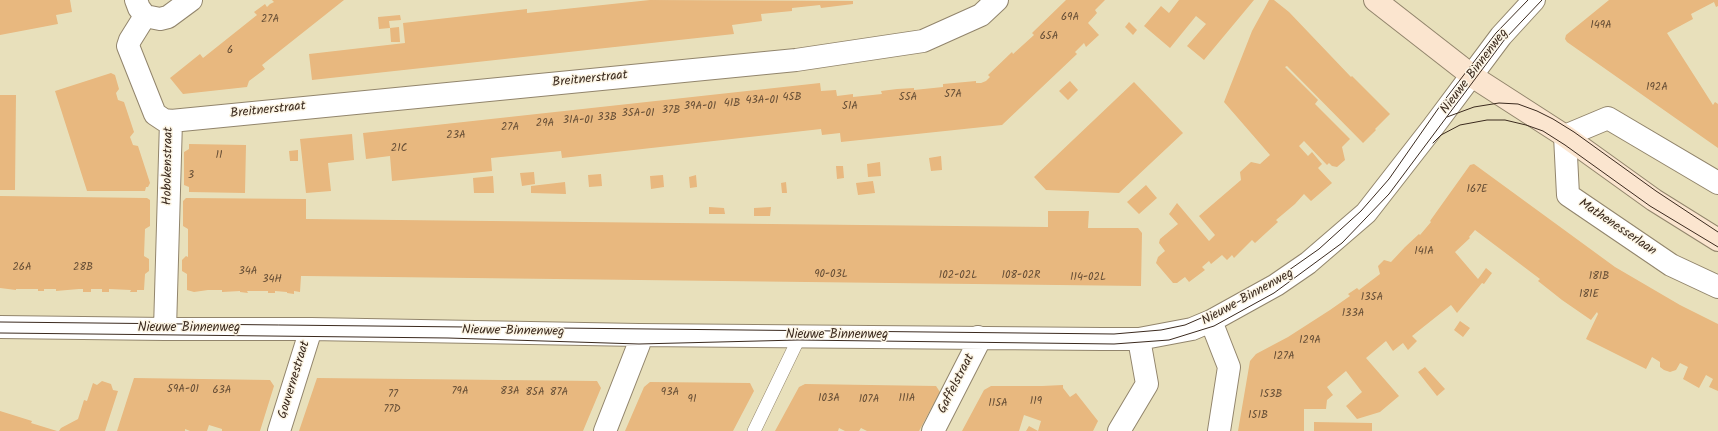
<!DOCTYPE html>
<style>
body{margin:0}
canvas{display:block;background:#e8e0bb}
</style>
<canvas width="1718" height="431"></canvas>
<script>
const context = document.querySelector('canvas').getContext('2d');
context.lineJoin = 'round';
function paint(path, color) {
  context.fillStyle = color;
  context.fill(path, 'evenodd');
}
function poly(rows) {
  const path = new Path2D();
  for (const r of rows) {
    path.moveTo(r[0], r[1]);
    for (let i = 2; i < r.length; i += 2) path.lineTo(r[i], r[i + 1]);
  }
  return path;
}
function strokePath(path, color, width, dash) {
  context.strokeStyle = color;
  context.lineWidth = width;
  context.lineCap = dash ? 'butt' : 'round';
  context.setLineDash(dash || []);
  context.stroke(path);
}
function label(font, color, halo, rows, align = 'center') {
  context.font = font + ' Kalam,sans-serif';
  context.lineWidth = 3;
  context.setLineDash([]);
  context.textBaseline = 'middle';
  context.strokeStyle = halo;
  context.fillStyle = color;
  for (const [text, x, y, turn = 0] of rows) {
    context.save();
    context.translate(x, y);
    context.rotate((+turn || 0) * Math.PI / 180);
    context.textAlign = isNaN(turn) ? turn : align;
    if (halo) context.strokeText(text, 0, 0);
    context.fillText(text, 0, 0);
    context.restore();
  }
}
paint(poly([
 [0,0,70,0,72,12,56,15,58,24,0,35],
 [272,0,344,0,262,65,265,69,249,81,247,87,183,94,170,78,200,54,203,58,257,15,254,12,265,4,267,7,270,4,274,2],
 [650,0,857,1,853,1,853,4,821,8,820,5,792,8,792,11,761,14,762,21,732,25,734,34,312,80,309,54,405,43,403,23,527,9,527,13],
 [1066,0,1105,0,1095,10,1097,13,1088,23,1099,35,1086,47,1084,43,1075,52,1077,54,1002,125,841,142,840,133,822,135,821,129,562,158,561,151,491,158,492,171,392,181,390,156,366,159,363,133,820,83,821,91,836,90,837,96,853,94,853,97,882,94,881,91,897,89,914,88,914,90,943,87,943,84,976,81,976,83,981,83,986,81,990,77,988,75,1012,52,1013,54,1034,35,1032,33],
 [1179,0,1254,0,1204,60,1187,46,1206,24,1196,16,1170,48,1144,26,1161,6,1169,13],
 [1269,0,1274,0,1289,12,1351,77,1352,76,1390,114,1375,129,1376,130,1363,143,1287,66,1285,67,1318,100,1315,104,1350,139,1342,147,1345,160,1337,167,1332,166,1329,163,1327,165,1304,141,1299,146,1308,156,1312,152,1322,164,1318,168,1332,183,1311,201,1304,194,1295,204,1276,220,1278,222,1255,243,1252,240,1234,258,1232,255,1227,260,1222,255,1211,264,1209,261,1202,267,1205,270,1189,282,1185,277,1177,283,1173,283,1156,263,1158,257,1165,251,1159,243,1160,239,1178,224,1169,214,1177,203,1209,241,1215,235,1199,216,1241,180,1240,172,1251,162,1260,164,1270,155,1224,102,1252,31],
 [1609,0,1718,0,1718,6,1716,7,1714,2,1691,14,1693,19,1667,33,1713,105,1715,102,1718,104,1718,148,1567,42,1565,39,1566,35],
 [400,15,401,20,389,21,390,28,379,29,378,17],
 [1129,22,1137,30,1133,35,1125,27],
 [399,27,400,42,391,42,390,28],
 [111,73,115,75,119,89,116,93,118,100,124,102,134,132,130,137,133,145,138,146,150,183,148,187,146,187,145,191,87,191,55,91],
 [1070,81,1078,90,1068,100,1059,91],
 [1134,82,1183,133,1119,193,1046,190,1034,177],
 [0,95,16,95,15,190,0,190],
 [352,134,354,160,328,163,331,191,306,193,300,139],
 [189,144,246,145,245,193,189,192,189,187,184,185,184,152,189,149],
 [298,150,298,161,290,161,289,151],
 [941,156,942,170,931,171,929,158],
 [880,162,881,176,868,177,867,164],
 [1474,164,1615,267,1680,305,1718,324,1718,391,1709,387,1713,379,1706,375,1699,388,1683,379,1688,367,1680,363,1676,370,1670,372,1664,370,1660,367,1660,362,1652,357,1646,369,1586,339,1598,314,1597,312,1591,320,1562,300,1538,281,1540,279,1475,230,1469,237,1470,238,1455,252,1478,279,1486,268,1492,273,1484,284,1482,283,1457,313,1451,305,1412,336,1417,341,1408,350,1403,343,1393,351,1386,341,1366,358,1399,396,1380,412,1357,419,1346,406,1362,392,1346,371,1327,387,1333,395,1327,400,1326,409,1304,409,1304,431,1238,431,1250,361,1256,354,1288,337,1330,310,1350,296,1348,294,1357,288,1359,290,1380,274,1378,266,1384,260,1391,262,1405,247,1419,234,1420,235,1431,222,1430,221,1470,165],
 [836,166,843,166,844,178,837,179],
 [534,172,535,184,522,186,520,173],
 [601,174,602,186,589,187,588,175],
 [663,175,664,187,651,189,650,176],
 [696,175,697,187,690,188,689,177],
 [493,176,494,193,474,193,473,178],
 [873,181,875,193,858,195,856,183],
 [565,182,566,194,531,193,531,186],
 [786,182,787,193,782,193,781,183],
 [1146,185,1157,198,1139,214,1127,202],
 [0,196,147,198,150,200,150,226,145,229,144,256,149,259,149,271,145,274,144,290,137,290,137,292,130,292,131,290,109,289,109,292,102,292,102,289,91,289,91,292,83,292,83,289,79,289,56,291,56,289,44,289,44,291,38,291,38,289,16,289,16,290,0,288],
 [186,198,306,199,306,219,1048,227,1048,211,1089,211,1088,228,1138,228,1142,233,1141,286,305,276,301,276,300,292,294,291,294,294,287,293,287,292,275,291,275,293,268,293,268,291,247,291,248,293,240,292,240,291,222,292,222,290,208,290,194,292,187,290,187,274,182,271,182,260,186,256,188,257,188,229,183,226,183,201],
 [709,207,724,208,725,214,709,214],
 [771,207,770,216,754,216,754,208],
 [1460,321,1470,328,1463,337,1454,330],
 [1425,367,1445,389,1437,396,1418,372],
 [134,378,270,380,274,386,260,431,222,431,222,429,209,425,207,431,190,431,185,429,185,431,117,431],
 [317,378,597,381,601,388,583,431,299,431],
 [102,381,111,384,113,390,118,391,105,431,59,431,61,428,78,419,84,400,87,401,93,383,97,385],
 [650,382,750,383,754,391,733,431,625,431,644,387],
 [805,384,936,386,940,392,919,431,867,431,861,428,859,431,845,431,839,428,838,431,775,431,799,387],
 [1063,385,1063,388,1070,397,1076,393,1098,421,1093,431,1026,431,1029,426,1038,431,1041,421,1024,415,1019,431,962,431,984,390,991,386,1042,386],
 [0,411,32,421,31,423,57,431,0,431],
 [1314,422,1372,423,1372,431,1314,431]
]), '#e8b87f');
const lane = poly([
 [754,431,798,340,798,335]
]);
const street = poly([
 [136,0,139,8,145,16,130,40,128,46,155,114,164,120,171,121,796,60,923,41,981,15,997,0],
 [145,16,160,19,168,17,191,0],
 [1718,183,1608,118,1565,136,1568,195,1671,265,1718,287],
 [1211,321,1229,367,1219,431],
 [0,327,165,329,311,329,639,335,1102,339,1139,339,1192,329,1211,321,1276,285,1308,263,1366,213,1433,127,1501,36,1534,0],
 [165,329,171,121],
 [279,431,311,329],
 [605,431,639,344,639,335],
 [933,431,978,343,978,337],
 [1119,431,1147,384,1139,339]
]);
const secondary = poly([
 [1375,0,1475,78,1565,136,1654,200,1718,240]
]);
strokePath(lane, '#92856c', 14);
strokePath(street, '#92856c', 24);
strokePath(secondary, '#92856c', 24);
strokePath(lane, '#fff', 13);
strokePath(street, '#fff', 22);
strokePath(secondary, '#fbe5cf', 22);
strokePath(poly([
 [1447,117,1474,107,1499,103,1518,104,1537,111,1553,119,1574,132,1656,191,1718,232],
 [1433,143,1441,135,1460,125,1487,120,1505,120,1526,125,1543,131,1565,145,1650,206,1718,247],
 [0,322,1114,334,1161,330,1185,325,1238,302,1272,282,1319,249,1361,211,1389,179,1440,106,1496,33,1528,0],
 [0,333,448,338,639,344,798,340,1114,344,1169,340,1214,326,1274,293,1342,243,1389,194,1505,39,1542,0]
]), '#3b2a1e', 1);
label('11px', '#664e36', null, [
 ["69A",1070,18],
 ["27A",270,20],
 ["149A",1601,26],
 ["65A",1049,37],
 ["6",230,51],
 ["192A",1657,88],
 ["57A",953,95],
 ["45B",792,98],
 ["55A",908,98],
 ["43A-01",762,101],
 ["41B",732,104],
 ["39A-01",700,107],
 ["51A",850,107],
 ["37B",671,111],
 ["35A-01",638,114],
 ["33B",607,118],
 ["31A-01",578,121],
 ["29A",545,124],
 ["27A",510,128],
 ["23A",456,136],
 ["21C",399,149],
 ["11",219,156],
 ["3",191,176],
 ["167E",1477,190],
 ["141A",1424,252],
 ["26A",22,268],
 ["28B",83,268],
 ["34A",248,272],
 ["90-03L",831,275],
 ["102-02L",958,276],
 ["108-02R",1021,276],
 ["181B",1599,277],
 ["114-02L",1088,278],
 ["34H",272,280],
 ["181E",1589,295],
 ["135A",1372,298],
 ["133A",1353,314],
 ["129A",1310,341],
 ["127A",1284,357],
 ["59A-01",183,390],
 ["63A",222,391],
 ["79A",460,392],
 ["83A",510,392],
 ["85A",535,393],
 ["87A",559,393],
 ["93A",670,393],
 ["77",393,395],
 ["153B",1271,395],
 ["103A",829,399],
 ["111A",907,399],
 ["91",692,400],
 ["107A",869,400],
 ["119",1036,402],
 ["115A",998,404],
 ["77D",392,410],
 ["151B",1258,416]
]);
label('13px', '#3b2a1e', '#fcf5e5', [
 ["Nieuwe Binnenweg",1475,72,-53],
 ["Breitnerstraat",590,80,-6],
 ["Breitnerstraat",268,111,-6],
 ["Hobokenstraat",169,166,-89],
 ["Mathenesserlaan",1617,228,34],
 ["Nieuwe Binnenweg",1248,298,-29],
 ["Nieuwe Binnenweg",189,329],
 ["Nieuwe Binnenweg",513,332,1],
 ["Nieuwe Binnenweg",837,336],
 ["Gouvernestraat",295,380,-73],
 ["Gaffelstraat",957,384,-63]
]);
</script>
